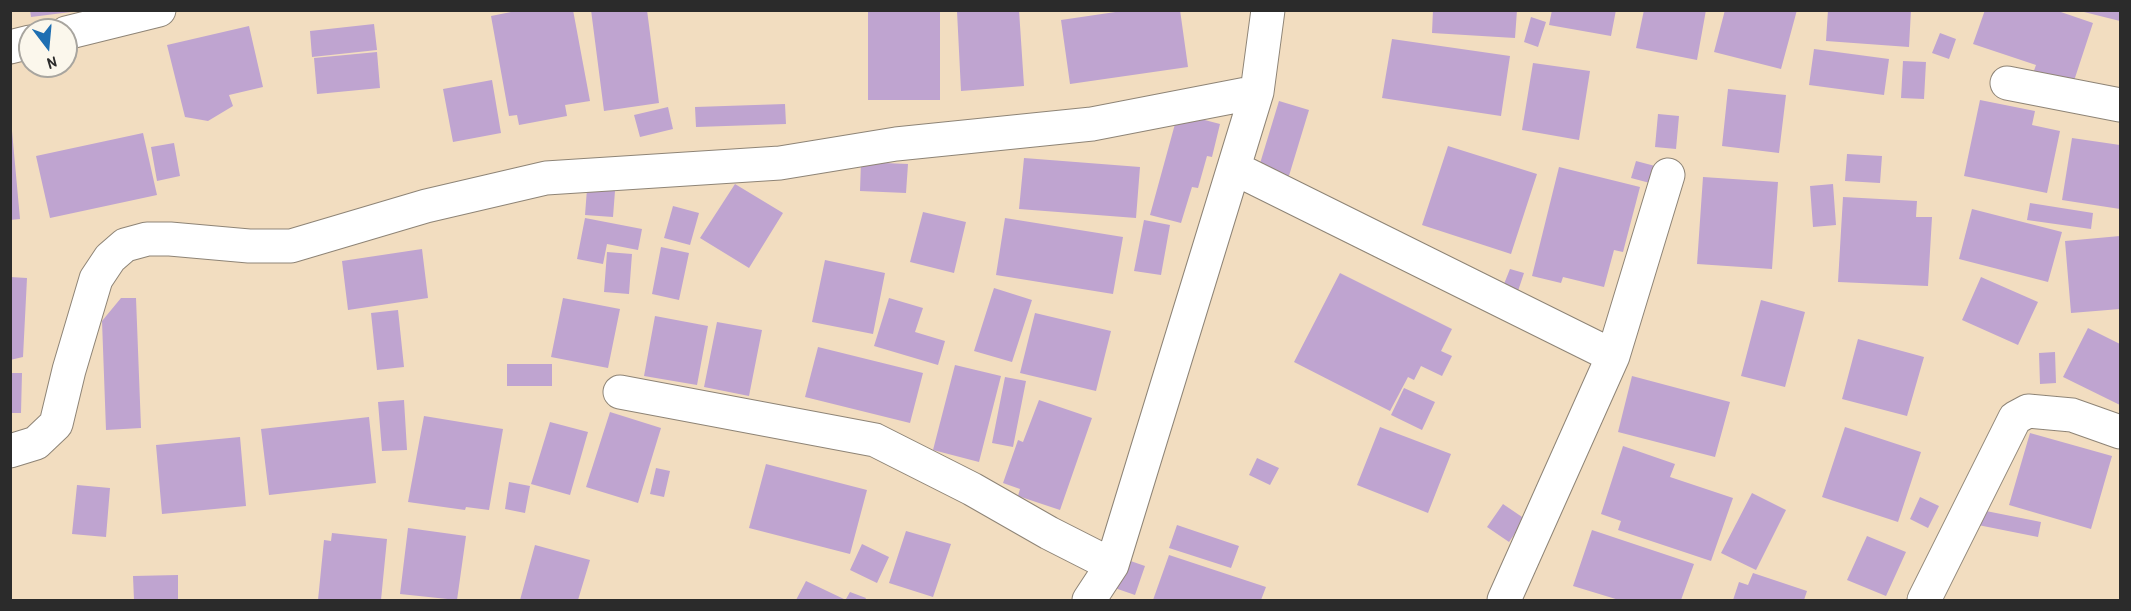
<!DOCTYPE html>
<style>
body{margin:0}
#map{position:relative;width:2131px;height:611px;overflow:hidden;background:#f2ddc0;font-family:"Patrick Hand",sans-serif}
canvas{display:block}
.frame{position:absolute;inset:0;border:12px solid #2b2b2b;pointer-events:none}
.north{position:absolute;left:18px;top:18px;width:60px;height:60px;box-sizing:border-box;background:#fbf7ec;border:2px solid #a8a59f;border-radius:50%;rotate:164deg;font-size:16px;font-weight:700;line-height:24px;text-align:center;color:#2b2b2b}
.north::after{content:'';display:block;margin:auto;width:21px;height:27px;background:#1f6fb2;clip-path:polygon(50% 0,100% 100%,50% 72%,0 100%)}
</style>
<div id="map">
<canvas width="2131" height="611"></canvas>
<div class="frame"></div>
<div class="north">N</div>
</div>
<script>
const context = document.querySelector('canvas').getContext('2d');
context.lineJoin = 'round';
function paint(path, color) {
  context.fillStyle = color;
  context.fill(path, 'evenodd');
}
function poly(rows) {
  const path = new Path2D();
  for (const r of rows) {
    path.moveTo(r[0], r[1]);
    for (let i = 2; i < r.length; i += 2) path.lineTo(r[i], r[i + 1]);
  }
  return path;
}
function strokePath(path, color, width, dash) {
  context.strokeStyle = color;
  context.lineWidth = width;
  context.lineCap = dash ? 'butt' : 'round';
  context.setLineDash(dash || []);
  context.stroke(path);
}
paint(poly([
 [30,10,71,10,71,12,31,17],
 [521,10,573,10,590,101,565,105,567,116,519,125,517,115,509,116,491,16],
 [591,10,647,10,659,103,604,111],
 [868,10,940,10,940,100,868,100],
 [1019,10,1024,86,961,91,957,11],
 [1129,10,1180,10,1188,67,1070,84,1061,20],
 [1433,10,1517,10,1515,38,1432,33],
 [1552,10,1616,10,1611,36,1549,25],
 [1644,10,1706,10,1697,60,1636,48],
 [1725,10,1797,10,1781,69,1714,52],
 [1828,10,1911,10,1909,47,1826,41],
 [1985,10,2055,10,2093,23,2070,93,2031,79,2036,65,1973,44],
 [2080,10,2120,10,2120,21,2080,11],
 [1531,17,1546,22,1538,47,1524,42],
 [374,24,377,50,312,57,310,31],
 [249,26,263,87,229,95,233,106,208,121,185,117,167,45],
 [1940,33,1956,39,1949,59,1932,53],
 [1392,39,1510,56,1501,116,1382,98],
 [1814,49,1889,59,1884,95,1809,85],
 [377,52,380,88,317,94,314,58],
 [1903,61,1926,62,1924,99,1901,98],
 [1533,63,1590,71,1579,140,1522,130],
 [492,80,501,133,453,142,443,89],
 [1728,89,1786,95,1779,153,1722,146],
 [1980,100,2035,111,2032,125,2060,131,2047,193,1964,176],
 [1279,101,1309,110,1288,179,1258,170],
 [785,104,786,124,696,127,695,107],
 [668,107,673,129,640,137,634,115],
 [1178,113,1220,124,1212,157,1207,156,1198,188,1192,187,1181,223,1150,215],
 [1658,114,1679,116,1676,149,1655,147],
 [10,131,12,131,20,219,10,220],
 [143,133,157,195,50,218,36,156],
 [2072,138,2120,145,2120,209,2062,200],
 [174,143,180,176,157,181,151,147],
 [1448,146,1537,174,1511,254,1422,225],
 [1847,154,1882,156,1880,183,1845,181],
 [1024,158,1140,167,1136,218,1019,209],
 [1636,161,1655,166,1650,183,1631,178],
 [861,162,908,164,906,193,860,191],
 [1559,167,1640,187,1623,252,1614,250,1604,287,1563,277,1561,283,1532,276],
 [1703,177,1778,182,1772,269,1697,264],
 [735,184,783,213,749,268,700,238],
 [1833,184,1836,225,1813,227,1810,186],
 [587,189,615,191,613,217,585,215],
 [1843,197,1917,201,1916,217,1932,217,1928,286,1838,282],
 [2030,203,2093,213,2091,229,2027,220],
 [673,206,699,213,690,245,664,238],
 [1972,209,2062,232,2048,282,1959,259],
 [923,212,966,222,954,273,910,262],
 [585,218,642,229,638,250,607,244,603,264,577,259],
 [1005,218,1123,237,1113,294,996,275],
 [1144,220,1170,225,1161,275,1134,271],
 [2120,236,2120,309,2071,313,2065,241],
 [661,247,689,253,679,300,652,294],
 [422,249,428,298,348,310,342,261],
 [607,252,632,254,629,294,604,292],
 [825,260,885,273,873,334,812,322],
 [1510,269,1524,273,1517,294,1502,289],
 [1340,273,1452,329,1441,351,1452,356,1442,376,1421,366,1414,380,1408,377,1390,411,1294,362],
 [10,277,27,278,23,357,10,360],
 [1981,277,2038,302,2018,345,1962,320],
 [994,288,1032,300,1012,362,974,351],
 [121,298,136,298,141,428,106,430,102,321],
 [563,298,620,309,608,368,551,357],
 [889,298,923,308,915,332,945,341,938,365,874,346],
 [1761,300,1805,312,1785,387,1741,376],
 [398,310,404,367,377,370,371,313],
 [1035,313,1111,331,1096,391,1020,373],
 [655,316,708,326,697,385,644,376],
 [717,322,762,330,749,396,704,387],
 [2088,328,2120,344,2120,405,2063,377],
 [1858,339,1924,357,1907,416,1842,399],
 [818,347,923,373,910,423,805,397],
 [2055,352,2056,383,2040,384,2039,353],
 [507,364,552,364,552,386,507,386],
 [955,365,1001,376,979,462,933,450],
 [10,373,22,373,21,413,10,413],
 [1632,376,1730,402,1715,457,1618,432],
 [1005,377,1026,381,1013,447,992,443],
 [1404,388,1435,402,1422,430,1391,415],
 [404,400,407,450,382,451,378,402],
 [1039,400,1092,418,1060,510,1018,496,1020,489,1003,483,1018,440,1023,442],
 [610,412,661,428,638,503,586,487],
 [424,416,503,429,489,510,466,507,465,510,408,502],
 [369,417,376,483,269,495,261,429],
 [550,422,588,432,570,495,531,484],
 [1380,427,1451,454,1428,513,1357,485],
 [1845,427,1921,452,1898,522,1822,497],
 [2030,433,2112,456,2091,529,2009,505],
 [240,437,246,506,162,514,156,445],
 [1623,446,1675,464,1670,477,1733,498,1711,561,1618,530,1621,521,1601,514],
 [1257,458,1279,468,1270,485,1249,475],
 [766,464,867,490,850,554,749,528],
 [656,468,670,471,664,497,650,494],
 [509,482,530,486,525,513,505,509],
 [77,485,110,488,106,537,72,534],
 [1752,493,1786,510,1756,570,1721,553],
 [1920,497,1939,506,1928,528,1910,519],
 [1503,504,1525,519,1509,542,1487,527],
 [1981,510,2041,522,2038,537,1978,525],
 [1177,525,1239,546,1231,568,1169,548],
 [408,528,466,536,457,600,400,594],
 [1592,530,1694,564,1681,600,1619,600,1573,586],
 [906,531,951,544,933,597,889,583],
 [332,533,387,539,381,600,318,600,324,540,331,541],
 [1867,536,1906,552,1886,596,1847,580],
 [862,544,889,557,877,583,850,570],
 [535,545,590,560,578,600,520,600],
 [1169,555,1266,587,1261,600,1153,600],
 [1119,557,1145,566,1135,595,1109,586],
 [1753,573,1807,591,1804,600,1733,600,1739,582,1748,585],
 [178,575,178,600,134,600,133,576],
 [806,581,846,600,796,600],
 [850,592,866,598,865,600,846,599]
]), '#bfa4d0');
const minor = poly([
 [66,33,159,10],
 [10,47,30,42],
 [2007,83,2120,105],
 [1234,168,1613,356],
 [620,392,875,440,972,489,1049,533,1112,565],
 [10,451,36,443,56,424,69,370,96,279,110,258,125,245,147,239,170,239,249,246,291,246,426,206,546,178,780,163,896,144,1092,124,1257,92],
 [1089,600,1112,565,1257,92,1268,10],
 [1504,600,1613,356,1668,175],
 [1924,600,2015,418,2028,411,2072,415,2120,432]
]);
strokePath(minor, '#8e8476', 35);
strokePath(minor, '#fff', 33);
</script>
